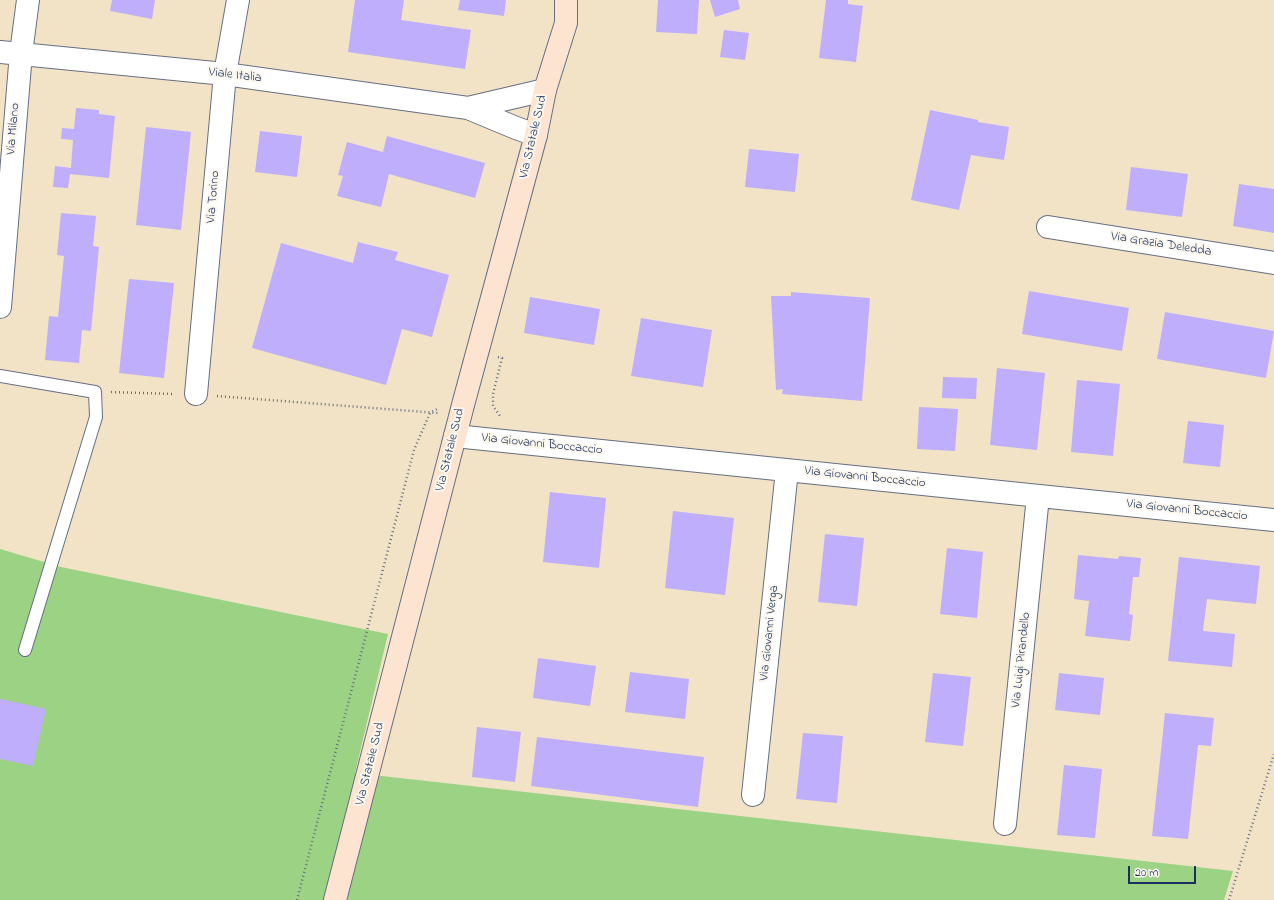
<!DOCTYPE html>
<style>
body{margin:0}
#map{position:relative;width:1274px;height:900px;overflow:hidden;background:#f2e3c7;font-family:"Indie Flower",sans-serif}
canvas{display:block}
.scale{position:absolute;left:1128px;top:866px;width:68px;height:18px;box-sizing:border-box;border:2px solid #1b2f5e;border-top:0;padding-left:5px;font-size:12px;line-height:14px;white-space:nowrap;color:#1b2f5e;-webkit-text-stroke:3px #fbf7ec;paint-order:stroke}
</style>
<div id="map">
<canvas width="1274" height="900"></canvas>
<div class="scale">20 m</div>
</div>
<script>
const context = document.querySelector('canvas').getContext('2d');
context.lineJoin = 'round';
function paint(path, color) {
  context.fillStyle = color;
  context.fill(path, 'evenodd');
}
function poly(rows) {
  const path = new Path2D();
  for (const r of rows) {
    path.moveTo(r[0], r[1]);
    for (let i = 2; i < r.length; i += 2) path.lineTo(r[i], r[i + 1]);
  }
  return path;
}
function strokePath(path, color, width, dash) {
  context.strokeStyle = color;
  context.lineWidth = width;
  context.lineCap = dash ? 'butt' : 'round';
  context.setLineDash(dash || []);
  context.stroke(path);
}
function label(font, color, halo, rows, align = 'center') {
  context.font = font + ' "Indie Flower",sans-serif';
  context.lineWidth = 4;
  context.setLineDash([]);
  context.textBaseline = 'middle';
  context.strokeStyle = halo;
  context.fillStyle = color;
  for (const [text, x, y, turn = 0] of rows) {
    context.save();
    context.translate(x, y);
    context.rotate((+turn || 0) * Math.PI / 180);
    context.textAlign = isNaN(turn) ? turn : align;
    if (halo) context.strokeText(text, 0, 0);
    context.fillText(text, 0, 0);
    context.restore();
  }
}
paint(poly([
 [0,549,61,567,388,634,355,773,1233,871,1224,900,0,900]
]), '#9cd283');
paint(poly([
 [112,0,155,0,152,19,110,11],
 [355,0,404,0,401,20,471,30,465,69,348,52],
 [460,0,506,0,504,16,458,10],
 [658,0,699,0,697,34,656,32],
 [710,0,738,0,740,9,715,17],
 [826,0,848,0,848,4,863,6,856,62,819,58],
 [724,30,749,33,745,60,720,57],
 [76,108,99,110,99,114,115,116,109,178,70,174,68,188,53,187,55,166,71,168,73,140,61,139,62,128,74,129],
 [930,110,978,120,978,122,1009,127,1004,160,971,155,959,210,911,200],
 [146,127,191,132,181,230,136,225],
 [260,131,302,136,297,177,255,172],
 [387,136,485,163,475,198,389,174,381,207,337,196,343,176,338,175,347,142,383,152],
 [749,149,799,154,795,192,745,187],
 [1131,167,1188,174,1182,217,1126,210],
 [1239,184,1274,189,1274,233,1233,226],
 [61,213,96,216,93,246,99,247,91,331,82,330,79,363,45,360,49,316,58,317,64,256,57,255],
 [358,242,398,252,395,260,449,275,432,337,402,329,386,385,252,348,281,243,353,263],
 [129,279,174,283,164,378,119,373],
 [1029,291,1129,308,1122,351,1022,334],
 [791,292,870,298,862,401,782,394,783,389,776,390,771,296,791,296],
 [530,297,600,309,594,345,524,333],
 [1165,312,1274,331,1266,378,1157,359],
 [641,318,712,330,703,387,631,376],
 [997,368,1045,373,1037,450,990,445],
 [943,377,977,378,976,399,942,398],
 [1077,380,1120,384,1113,456,1071,452],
 [919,407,958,409,955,451,917,449],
 [1188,421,1224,425,1220,467,1183,463],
 [550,492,606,498,599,568,543,562],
 [673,511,734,518,725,595,665,588],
 [825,534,864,538,857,606,818,602],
 [947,548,983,552,977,618,940,614],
 [1078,555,1118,559,1119,556,1141,558,1139,577,1133,577,1129,614,1133,615,1130,641,1085,636,1089,601,1074,599],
 [1179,557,1260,566,1256,604,1207,599,1203,631,1235,634,1232,667,1168,661],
 [538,658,596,666,590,706,533,698],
 [630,672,689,679,685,719,625,712],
 [933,673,971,677,963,746,925,742],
 [1059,673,1104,678,1100,715,1055,710],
 [0,699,46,709,33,766,0,759],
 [1165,713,1214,718,1211,746,1198,745,1188,839,1152,836],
 [477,727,521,732,515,782,472,777],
 [803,733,843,736,837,803,796,799],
 [537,737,704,757,698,807,531,786],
 [1064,765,1102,769,1095,838,1057,835]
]), '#beaefc');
const lane = poly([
 [0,376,95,392,96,417,25,650]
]);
const street = poly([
 [0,52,225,74,468,108,516,128,536,135],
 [468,108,545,90],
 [1048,227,1274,263],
 [0,307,21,53,28,0],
 [196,394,225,74,238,0],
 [455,436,1274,520],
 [753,795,787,470],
 [1005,824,1038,496]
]);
const secondary = poly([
 [335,900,463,405,536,135,545,90,566,23,566,0]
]);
strokePath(lane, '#666e83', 14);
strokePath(street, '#666e83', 24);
strokePath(secondary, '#666e83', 24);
strokePath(poly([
 [498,357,502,358,493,394,493,406,500,416,502,416],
 [111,392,174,394],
 [217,396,438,413],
 [297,900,414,450,430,413,439,408],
 [1229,900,1274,754]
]), '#666e83', 2.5, [1, 3]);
strokePath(lane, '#fff', 12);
strokePath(street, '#fff', 22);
strokePath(secondary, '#fde4d0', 22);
label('13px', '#1b2f5e', '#fbf7ec', [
 ["Viale Italia",235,76,7],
 ["Via Milano",14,129,-85],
 ["Via Statale Sud",534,137,-77],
 ["Via Torino",214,197,-85],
 ["Via Grazia Deledda",1161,245,9],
 ["Via Giovanni Boccaccio",542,445,6],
 ["Via Statale Sud",451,450,-76],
 ["Via Giovanni Boccaccio",865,478,6],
 ["Via Giovanni Boccaccio",1187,511,6],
 ["Via Giovanni Verga",770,633,-84],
 ["Via Luigi Pirandello",1022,660,-84],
 ["Via Statale Sud",371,764,-76]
]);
</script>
